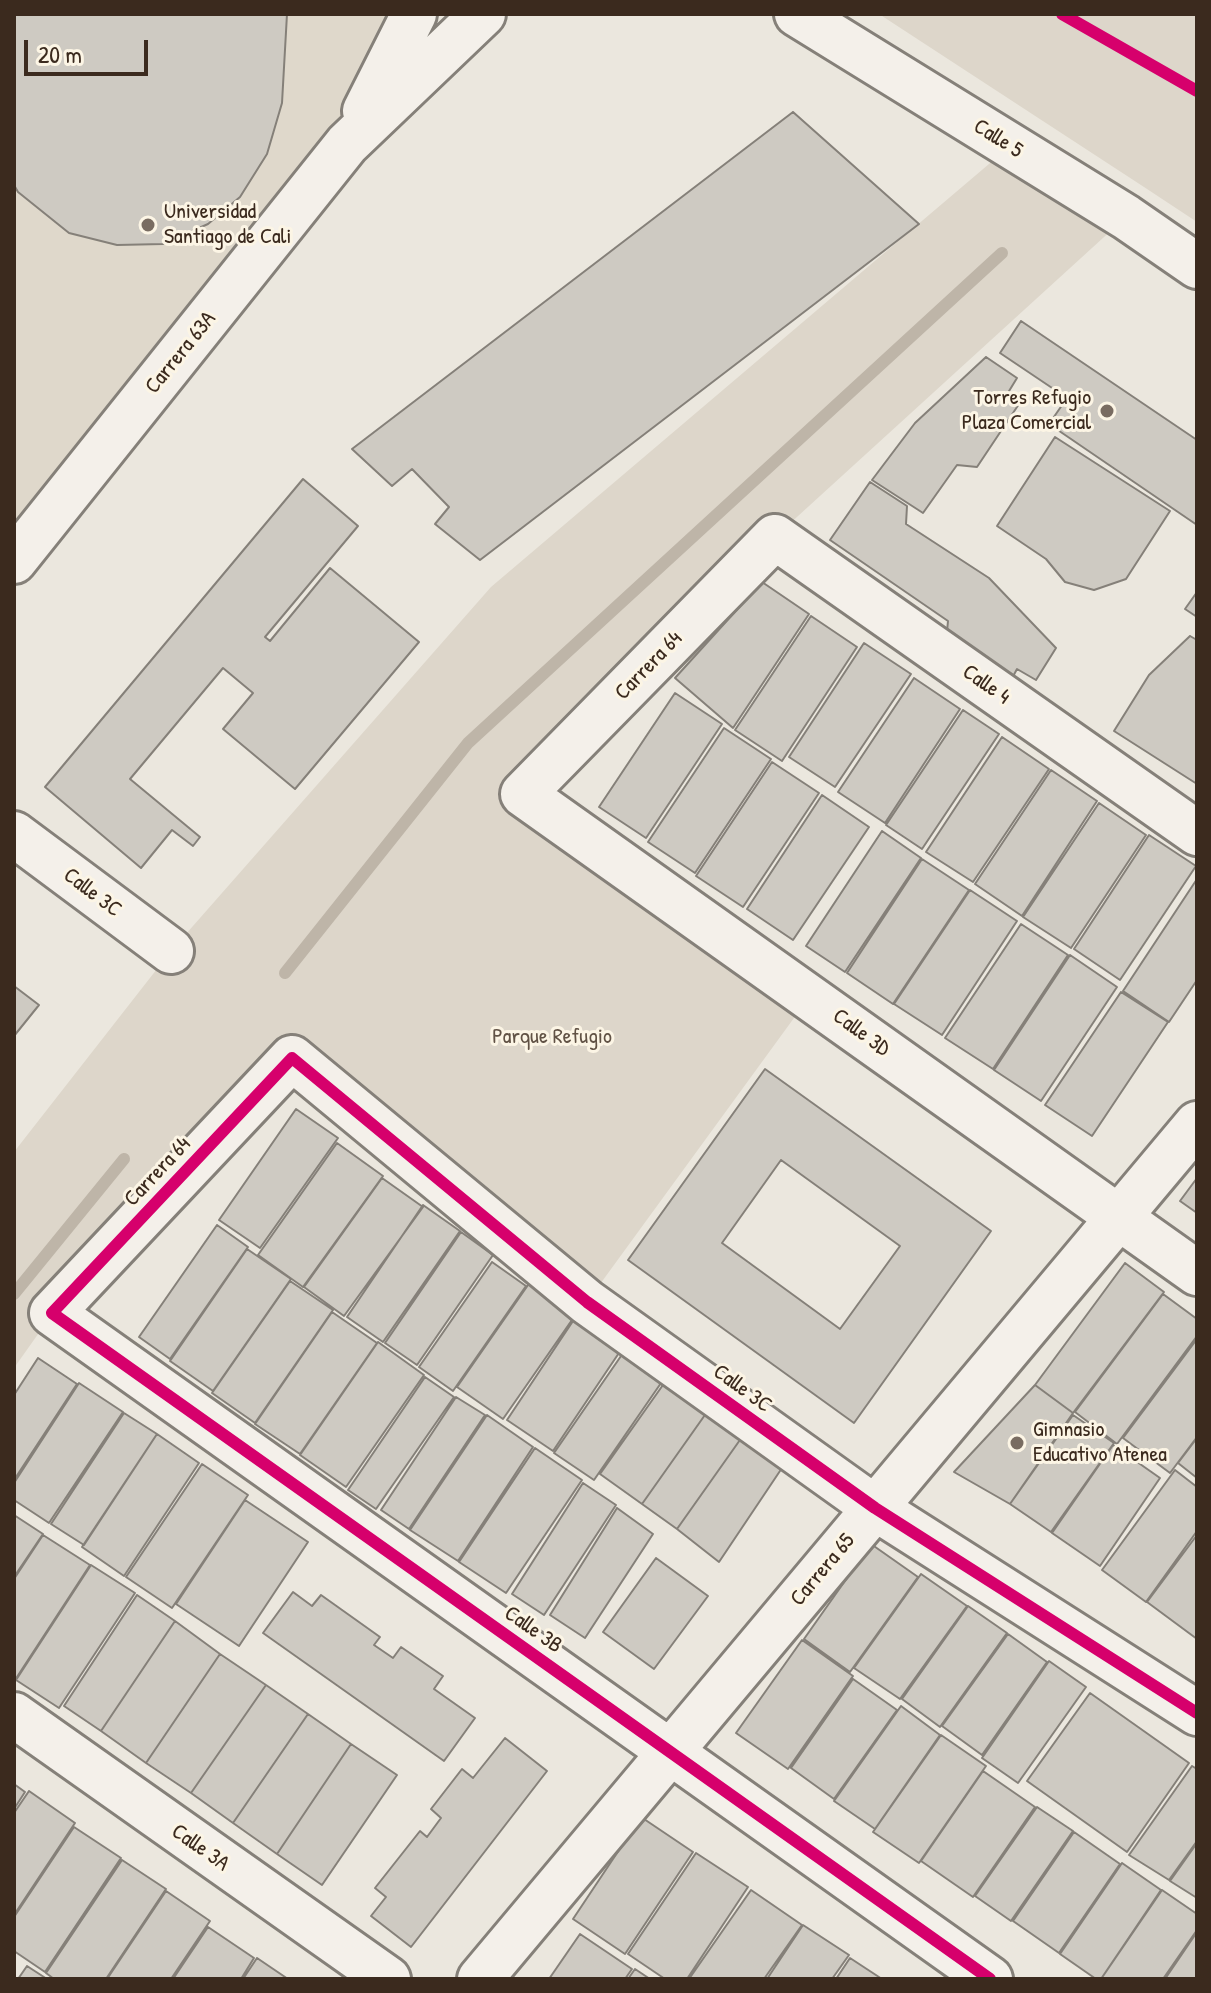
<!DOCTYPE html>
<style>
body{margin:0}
#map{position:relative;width:1211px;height:1993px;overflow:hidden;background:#ebe7de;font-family:"Patrick Hand",sans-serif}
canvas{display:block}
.frame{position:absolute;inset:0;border:16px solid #3b2a1e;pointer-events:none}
.scale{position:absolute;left:24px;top:40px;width:124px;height:36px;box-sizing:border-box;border:4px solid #3b2a1e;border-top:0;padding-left:10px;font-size:24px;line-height:28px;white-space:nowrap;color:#3b2a1e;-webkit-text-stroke:6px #fcf5e5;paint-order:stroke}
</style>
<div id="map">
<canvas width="1211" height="1993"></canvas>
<div class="frame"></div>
<div class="scale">20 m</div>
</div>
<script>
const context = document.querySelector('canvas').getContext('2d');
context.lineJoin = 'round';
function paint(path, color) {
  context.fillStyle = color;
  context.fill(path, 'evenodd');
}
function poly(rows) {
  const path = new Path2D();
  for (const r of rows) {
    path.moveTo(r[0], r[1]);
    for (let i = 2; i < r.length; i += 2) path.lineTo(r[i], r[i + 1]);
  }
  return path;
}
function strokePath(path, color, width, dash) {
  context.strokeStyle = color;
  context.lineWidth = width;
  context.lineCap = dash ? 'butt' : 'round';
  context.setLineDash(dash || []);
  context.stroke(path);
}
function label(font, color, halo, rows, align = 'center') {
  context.font = font + ' "Patrick Hand",sans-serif';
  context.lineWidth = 6;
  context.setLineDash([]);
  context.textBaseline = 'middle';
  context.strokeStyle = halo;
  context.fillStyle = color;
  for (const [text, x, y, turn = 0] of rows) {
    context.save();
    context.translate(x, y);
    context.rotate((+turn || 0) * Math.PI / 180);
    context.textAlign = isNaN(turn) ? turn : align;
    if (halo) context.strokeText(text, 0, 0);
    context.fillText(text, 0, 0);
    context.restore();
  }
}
paint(poly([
 [14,14,414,14,347,144,14,561]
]), '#dfd8cb');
paint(poly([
 [879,14,1197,14,1197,222,1144,187],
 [1009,147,1126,217,775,537,524,794,810,996,587,1302,292,1059,53,1313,14,1368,14,1152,171,951,491,587]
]), '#ddd6ca');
strokePath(poly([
 [285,973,468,743,1002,253],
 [14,1294,124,1159]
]), '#beb5a8', 12);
const building = poly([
 [14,14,287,14,282,103,267,154,240,197,208,224,163,244,117,245,69,233,18,192,14,185,14,14],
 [793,112,919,224,480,560,435,524,449,507,412,469,392,486,352,449,793,112],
 [1021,321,1197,440,1197,525,1049,424,1067,398,1000,353,1021,321],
 [986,357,1017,378,1006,396,1019,404,977,467,957,465,923,513,872,480,915,423,986,357],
 [1055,437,1170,511,1126,579,1094,590,1065,582,1046,559,997,526,1055,437],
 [303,479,358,526,265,637,270,641,330,568,419,642,295,789,223,729,253,693,223,668,130,779,200,837,193,846,172,830,141,868,45,787,303,479],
 [870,482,907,506,906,524,989,578,1056,648,1036,680,1017,669,1010,682,946,642,948,621,830,540,870,482],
 [762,582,809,614,733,728,675,678,762,582],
 [1197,592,1197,617,1185,609,1197,592],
 [811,616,857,647,782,761,735,730,811,616],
 [1190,636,1197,640,1197,784,1114,731,1149,675,1190,636],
 [864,643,911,674,835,787,789,757,864,643],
 [914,678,960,709,885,823,838,792,914,678],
 [675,693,722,724,646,838,599,807,675,693],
 [963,710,999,734,922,849,886,825,963,710],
 [724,728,771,759,695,873,648,842,724,728],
 [1002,737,1049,769,973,882,926,852,1002,737],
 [772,762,819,793,743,907,696,876,772,762],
 [1051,770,1097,801,1022,916,975,884,1051,770],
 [822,795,869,827,793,940,747,909,822,795],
 [1099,803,1146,835,1071,948,1023,917,1099,803],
 [882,831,921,858,845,972,806,946,882,831],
 [1149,835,1196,866,1120,980,1074,949,1149,835],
 [922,859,969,890,893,1004,847,973,922,859],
 [1197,879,1197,980,1169,1022,1123,991,1197,879],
 [970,890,1017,921,942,1035,894,1004,970,890],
 [1021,924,1068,955,993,1069,945,1038,1021,924],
 [1070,955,1117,987,1041,1101,994,1070,1070,955],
 [14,986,39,1005,14,1036,14,986],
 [1121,992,1168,1022,1092,1136,1045,1105,1121,992],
 [765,1069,991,1231,854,1423,628,1260,765,1069],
 [781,1160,900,1246,840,1329,722,1243,781,1160],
 [296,1109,338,1138,260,1248,219,1220,296,1109],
 [337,1143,383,1176,303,1287,258,1255,337,1143],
 [382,1178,423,1207,344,1316,304,1287,382,1178],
 [1197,1178,1197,1213,1180,1201,1197,1178],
 [423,1205,460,1231,383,1342,347,1317,423,1205],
 [217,1225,248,1247,170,1359,139,1337,217,1225],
 [461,1232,493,1255,417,1365,385,1343,461,1232],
 [247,1249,291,1279,213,1391,170,1361,247,1249],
 [492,1262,526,1286,453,1391,419,1367,492,1262],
 [1125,1263,1164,1292,1073,1413,1035,1385,1125,1263],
 [535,1275,581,1307,503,1419,457,1387,535,1275],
 [290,1281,333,1310,255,1423,212,1393,290,1281],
 [1163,1294,1197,1319,1197,1336,1117,1444,1075,1412,1163,1294],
 [583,1306,629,1338,553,1451,507,1420,583,1306],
 [332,1312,377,1343,300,1454,255,1424,332,1312],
 [1197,1339,1197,1437,1170,1473,1123,1438,1197,1339],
 [378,1342,424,1375,346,1487,300,1455,378,1342],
 [630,1343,670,1370,594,1480,554,1453,630,1343],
 [38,1358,77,1384,14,1480,14,1395,38,1358],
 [670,1375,712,1405,642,1504,600,1474,670,1375],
 [425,1377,454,1397,376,1509,348,1490,425,1377],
 [79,1383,123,1412,49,1523,14,1500,14,1483,79,1383],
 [1035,1385,1073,1413,1010,1504,954,1472,1035,1385],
 [456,1397,485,1415,409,1529,381,1510,456,1397],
 [712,1405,747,1430,677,1529,642,1504,712,1405],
 [124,1413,157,1434,84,1545,51,1524,124,1413],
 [487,1415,533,1447,458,1561,410,1530,487,1415],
 [1073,1415,1114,1443,1051,1532,1010,1504,1073,1415],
 [747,1430,788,1459,719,1562,677,1529,747,1430],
 [157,1434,199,1463,124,1576,82,1547,157,1434],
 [1197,1438,1197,1478,1178,1463,1197,1438],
 [1113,1445,1160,1478,1100,1566,1052,1533,1113,1445],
 [535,1448,582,1480,506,1593,459,1562,535,1448],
 [202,1464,248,1495,172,1608,126,1577,202,1464],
 [1175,1470,1197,1487,1197,1531,1146,1602,1102,1570,1175,1470],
 [583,1483,616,1505,544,1615,512,1594,583,1483],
 [245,1500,308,1542,239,1646,176,1604,245,1500],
 [617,1508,653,1534,585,1638,550,1615,617,1508],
 [14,1515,43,1534,14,1577,14,1515],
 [43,1535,90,1565,15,1680,14,1579,43,1535],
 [1197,1535,1197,1639,1147,1602,1197,1535],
 [871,1544,918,1577,850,1672,804,1639,871,1544],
 [656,1558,708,1596,654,1669,603,1632,656,1558],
 [91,1565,135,1593,59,1708,16,1680,91,1565],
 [921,1574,967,1606,900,1699,854,1668,921,1574],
 [293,1592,312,1606,321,1595,380,1637,374,1645,393,1658,401,1647,443,1676,434,1689,475,1718,444,1761,263,1633,293,1592],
 [137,1595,175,1621,101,1731,64,1706,137,1595],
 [968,1606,1007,1633,940,1727,902,1699,968,1606],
 [175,1621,220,1654,146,1763,101,1731,175,1621],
 [1008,1634,1047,1662,982,1755,942,1726,1008,1634],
 [802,1640,853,1676,788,1769,736,1733,802,1640],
 [220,1654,266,1685,191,1793,146,1763,220,1654],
 [1049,1661,1086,1687,1018,1783,982,1758,1049,1661],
 [853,1679,897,1710,834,1799,791,1768,853,1679],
 [266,1685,308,1714,233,1823,191,1793,266,1685],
 [1090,1693,1189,1763,1127,1852,1027,1781,1090,1693],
 [901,1706,940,1735,875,1829,834,1801,901,1706],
 [308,1714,351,1744,277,1854,233,1823,308,1714],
 [941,1735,986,1766,919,1863,873,1832,941,1735],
 [505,1738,547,1771,411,1947,371,1916,386,1897,375,1888,420,1831,427,1837,441,1818,431,1809,462,1769,473,1778,505,1738],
 [351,1744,397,1775,322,1885,277,1854,351,1744],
 [1192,1766,1197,1769,1197,1841,1169,1880,1129,1855,1192,1766],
 [983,1771,1035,1807,973,1897,921,1861,983,1771],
 [14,1784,25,1792,14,1809,14,1784],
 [29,1791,75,1823,14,1915,14,1813,29,1791],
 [1037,1807,1073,1831,1011,1921,975,1896,1037,1807],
 [641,1817,693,1852,625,1954,573,1919,641,1817],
 [74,1827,121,1858,45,1972,14,1951,14,1917,74,1827],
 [1074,1832,1120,1864,1059,1953,1013,1921,1074,1832],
 [1197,1843,1197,1898,1170,1881,1197,1843],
 [696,1853,748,1887,687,1979,665,1979,628,1954,696,1853],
 [122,1860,166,1889,106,1979,54,1979,46,1973,122,1860],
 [1122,1863,1161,1890,1101,1979,1096,1979,1060,1954,1122,1863],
 [751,1890,802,1925,764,1979,689,1979,751,1890],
 [1162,1890,1197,1914,1197,1930,1163,1979,1101,1979,1162,1890],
 [166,1891,210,1921,171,1979,107,1979,166,1891],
 [803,1925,849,1955,832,1979,767,1979,803,1925],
 [208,1927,254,1958,241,1979,173,1979,208,1927],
 [1197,1932,1197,1979,1165,1979,1197,1932],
 [580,1934,632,1969,625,1979,549,1979,580,1934],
 [257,1958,288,1979,243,1979,257,1958],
 [850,1958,882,1979,836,1979,850,1958],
 [27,1966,47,1979,18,1979,27,1966],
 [635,1969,650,1979,628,1979,635,1969]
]);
paint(building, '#cecac2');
strokePath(building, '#858079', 2);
const street = poly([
 [365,111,414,14],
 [14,561,347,144,483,14],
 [1197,833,775,537,523,794,1197,1273],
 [14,834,171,951],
 [14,1715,388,1979],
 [480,1979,1197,1124],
 [990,1979,52,1313,292,1058,587,1302,875,1508,1197,1713]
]);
const primary = poly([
 [797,14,1126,217,1197,266]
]);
strokePath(street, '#858079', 50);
strokePath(primary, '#858079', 50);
strokePath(street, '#f4f0ea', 44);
strokePath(primary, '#f4f0ea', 44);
strokePath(poly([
 [1062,14,1197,91],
 [990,1979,52,1313,292,1058,587,1302,875,1508,1197,1713]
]), '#d6006c', 12);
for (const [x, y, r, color] of [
 [148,225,8,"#796c61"],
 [1107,411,8,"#796c61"],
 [1017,1443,8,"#796c61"]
]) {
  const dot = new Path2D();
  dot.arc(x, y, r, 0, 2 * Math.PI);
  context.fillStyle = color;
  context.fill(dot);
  strokePath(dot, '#fcf5e5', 3);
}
label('22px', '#3b2a1e', '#fcf5e5', [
 ["Calle 5",998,139,32],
 ["Carrera 63A",181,353,-51],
 ["Carrera 64",649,666,-46],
 ["Calle 4",986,685,35],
 ["Calle 3C",92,893,37],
 ["Calle 3D",861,1033,36],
 ["Carrera 64",158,1172,-47],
 ["Calle 3C",742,1389,36],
 ["Carrera 65",823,1570,-50],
 ["Calle 3B",533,1630,35],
 ["Calle 3A",200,1848,35]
]);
label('22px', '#3b2a1e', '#fcf5e5', [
 ["Universidad",164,212],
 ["Santiago de Cali",164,237],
 ["Torres Refugio",1091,398,"right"],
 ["Plaza Comercial",1091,423,"right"],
 ["Gimnasio",1033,1430],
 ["Educativo Atenea",1033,1455]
], 'left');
label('22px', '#615245', '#fcf5e5', [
 ["Parque Refugio",552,1037]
]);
</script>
